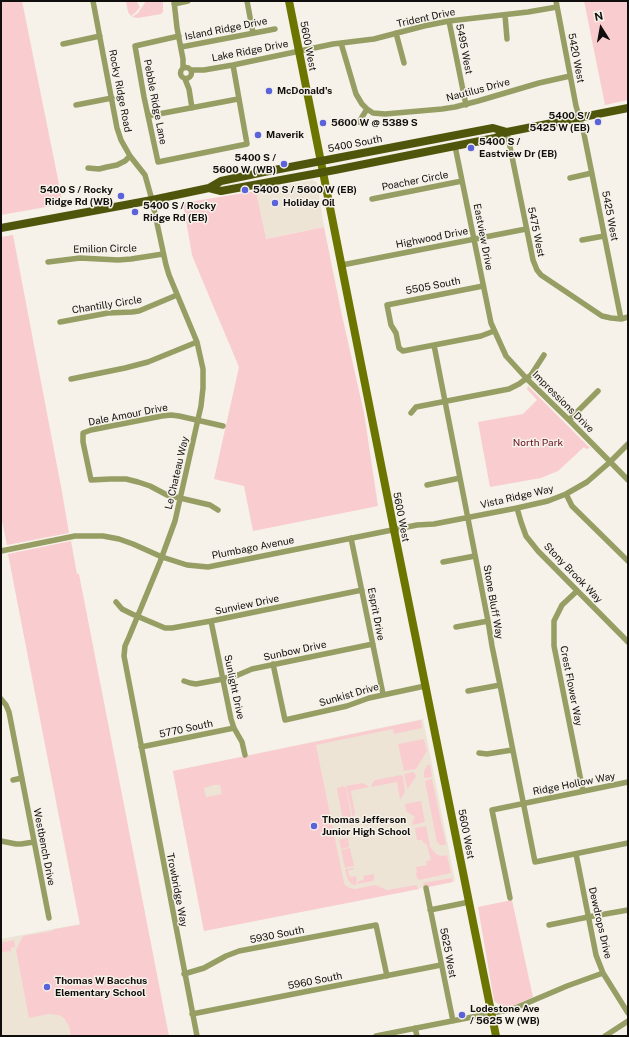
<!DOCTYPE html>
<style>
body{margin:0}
#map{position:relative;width:629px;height:1037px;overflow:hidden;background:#f6f1e9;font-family:"Public Sans",sans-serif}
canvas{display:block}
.frame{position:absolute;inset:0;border:2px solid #110f0d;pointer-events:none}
.north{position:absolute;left:581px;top:8px;width:40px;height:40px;-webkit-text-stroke:3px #f6f1e9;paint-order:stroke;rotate:349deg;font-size:11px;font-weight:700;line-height:16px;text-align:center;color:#110f0d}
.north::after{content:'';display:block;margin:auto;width:14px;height:18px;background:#110f0d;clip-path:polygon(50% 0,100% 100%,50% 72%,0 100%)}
</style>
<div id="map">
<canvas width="629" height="1037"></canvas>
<div class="frame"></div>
<div class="north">N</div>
</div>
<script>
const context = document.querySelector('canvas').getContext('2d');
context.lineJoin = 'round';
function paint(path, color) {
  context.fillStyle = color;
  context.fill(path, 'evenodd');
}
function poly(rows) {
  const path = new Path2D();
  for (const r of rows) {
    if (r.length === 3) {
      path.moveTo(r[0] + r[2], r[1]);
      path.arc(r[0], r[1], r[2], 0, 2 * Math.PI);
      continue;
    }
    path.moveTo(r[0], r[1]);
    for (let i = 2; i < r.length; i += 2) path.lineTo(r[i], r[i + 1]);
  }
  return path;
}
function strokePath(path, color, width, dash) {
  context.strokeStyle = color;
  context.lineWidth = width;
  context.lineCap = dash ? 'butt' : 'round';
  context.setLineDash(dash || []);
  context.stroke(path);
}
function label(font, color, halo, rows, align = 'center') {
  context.font = font + ' "Public Sans",sans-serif';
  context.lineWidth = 3;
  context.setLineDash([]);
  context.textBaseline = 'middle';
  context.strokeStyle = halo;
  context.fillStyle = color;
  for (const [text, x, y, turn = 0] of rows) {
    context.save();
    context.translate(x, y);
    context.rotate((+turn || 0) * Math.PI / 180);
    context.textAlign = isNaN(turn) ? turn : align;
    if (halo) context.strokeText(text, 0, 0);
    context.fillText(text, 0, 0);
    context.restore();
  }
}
paint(poly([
 [312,180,317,182,324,227,265,239,256,191],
 [423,719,455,881,204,931,173,771],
 [80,924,102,1036,1,1036,1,939]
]), '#ede4d5');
paint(poly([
 [1,1,22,1,63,204,1,215],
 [126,1,137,1,138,4,140,7,135,13,131,16,128,12],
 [146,1,163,1,163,12,161,14,138,18,132,17,138,13],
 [584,1,628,1,628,100,605,105],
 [256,191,266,239,324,227,341,311,364,413,378,506,253,531,244,486,214,479,239,367,201,277,192,255,183,203],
 [13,235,62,492,69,533,7,545,1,516,1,237],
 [528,386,590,448,586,449,584,447,558,471,541,478,490,487,478,422,523,414,537,400,527,389],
 [71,541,77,574,79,574,169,1036,71,1036,69,1026,67,1023,64,1018,59,1015,49,1014,29,1018,16,950,23,936,52,931,55,929,78,925,80,925,8,554],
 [421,720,422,728,394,734,393,729,316,745,344,883,346,886,350,888,355,889,375,885,387,890,416,885,419,889,204,931,173,771],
 [214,785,220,785,222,794,206,797,204,788],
 [424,739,427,751,416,769,404,771,398,744],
 [427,765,430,765,432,777,426,778,424,778,424,772],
 [413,772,415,774,416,777,408,788,407,788,404,774],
 [401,775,403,776,405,792,400,800,397,782,371,787,373,782,375,780],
 [432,779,446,845,440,845,437,842,425,781],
 [363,783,369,787,351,791,355,813,353,818,346,786],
 [343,786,346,788,353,826,343,820,337,789,337,788],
 [421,801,425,822,413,825,412,822,415,817,406,811,405,804],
 [426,826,430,847,435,853,438,855,442,856,447,855,451,873,419,880,417,878,416,873,417,872,416,867,427,865,426,861,431,860,427,845,423,842,422,840,417,840,415,828],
 [348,838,349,847,341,849,339,840],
 [350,848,354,866,345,868,341,850],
 [354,868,354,869,348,871,350,877,356,876,357,884,355,885,352,884,348,880,345,869],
 [374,874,374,879,373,881,358,884,358,881,364,880,363,876],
 [452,878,453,882,424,888,423,883],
 [512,900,533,997,513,1006,501,1006,494,1001,478,907],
 [14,940,15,947,11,948,11,951,2,952,2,949,1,949,1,943]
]), '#f9cdcf');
strokePath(poly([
 [93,1,117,128,121,140,130,156,145,175,152,200,166,265,169,275,197,342,203,369,203,388,201,406,175,521,160,562,129,637,125,646,124,656,197,1036],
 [174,1,177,28,183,59,183,68],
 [247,1,253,33],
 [556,1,576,106,583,129,621,319],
 [174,4,188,1],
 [505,15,507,39],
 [449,21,466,105],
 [396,33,404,63],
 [179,36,135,46,144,97,158,162,247,144,233,65],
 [341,43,356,94,362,104,367,109],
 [63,44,100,36],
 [181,47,275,29],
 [186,73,5.5],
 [191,70,204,70,233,65,333,44,374,39,424,26,449,21,528,12,557,7],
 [185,79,189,89,192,108],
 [76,105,112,98],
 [148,116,238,99],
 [359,122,367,109,373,113,385,114,442,109,455,107,478,101,539,83,570,76],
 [507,132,533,260,537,270,541,275,602,316,611,318,621,319,628,317],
 [455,146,491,323,506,356,527,379,569,420,628,480],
 [88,168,99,169,107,167,117,165,125,161,130,156],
 [570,178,592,173],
 [372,199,462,181],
 [582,240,604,236],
 [48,262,80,258,118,260,131,259,163,254],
 [342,265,526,229],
 [483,286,387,305,391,325,396,333,399,348,403,351,481,336,494,331],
 [60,322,108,313,132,312,139,311,177,295],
 [434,345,488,621,492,646,500,685,535,862,628,843],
 [71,379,125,368,148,362,197,342],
 [411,413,416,407,509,389,519,384,531,375,544,355],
 [569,420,598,391],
 [427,485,460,478],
 [566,494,572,506,628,561],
 [517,508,521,522,526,536,538,551,628,642],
 [218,510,210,505,167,495,150,486,138,482,126,479,110,479,91,480,83,442,83,433,91,430,162,416,171,415,179,416,223,426],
 [351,538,383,694],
 [1,551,75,536,103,536,119,539,133,544,162,557,187,565,208,567,417,525,434,524,517,508,548,501,566,494,587,482,610,462,628,444],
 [443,562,475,556],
 [577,591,562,605,554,621,554,646,583,791],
 [116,602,122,609,132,614,165,628,172,628,211,621,362,590],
 [211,621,231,719,234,728,242,742,245,755],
 [456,627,488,621],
 [273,664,285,720,347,706,369,698,425,686],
 [184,681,190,683,196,684,218,680,238,675,252,669,373,644],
 [468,691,500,685],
 [1,699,6,705,9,712,49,918],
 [141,747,234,728],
 [479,753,487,754,512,750],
 [13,780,22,778],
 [1,841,16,844,21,844,34,842],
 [576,854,596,955,603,973,628,1013],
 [426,888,453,1021],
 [510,898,492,810,628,782],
 [430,910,469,902],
 [549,925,588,917,628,910],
 [184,974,204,968,226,956,239,951,376,925,387,976],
 [192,1014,441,965],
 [415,1028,417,1036],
 [376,1036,513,1009,567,986,603,973],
 [605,1036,628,1021]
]), '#969e63', 5.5);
strokePath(poly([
 [289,1,394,530,496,1036]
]), '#6c7500', 8);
strokePath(poly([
 [209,188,221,191,335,170,495,138,507,132,628,108],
 [1,228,152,200,209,188,221,181,264,172,493,128,507,132]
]), '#4f550b', 8);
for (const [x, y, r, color] of [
 [269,91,4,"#5b63da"],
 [598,122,4,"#5b63da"],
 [323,123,4,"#5b63da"],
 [258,135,4,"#5b63da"],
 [471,148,4,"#5b63da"],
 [284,164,4,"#5b63da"],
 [245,190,4,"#5b63da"],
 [121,196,4,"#5b63da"],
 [275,203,4,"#5b63da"],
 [135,212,4,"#5b63da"],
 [314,826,4,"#5b63da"],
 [47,987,4,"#5b63da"],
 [462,1015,4,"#5b63da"]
]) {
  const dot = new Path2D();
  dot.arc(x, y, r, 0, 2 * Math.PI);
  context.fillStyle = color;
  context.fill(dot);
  strokePath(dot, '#f6f1e9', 1.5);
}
label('10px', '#110f0d', '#f6f1e9', [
 ["Trident Drive",426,18,-12],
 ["Island Ridge Drive",226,29,-11],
 ["5600 West",308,46,79],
 ["5495 West",464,49,79],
 ["Lake Ridge Drive",250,51,-11],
 ["5420 West",576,58,79],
 ["Nautilus Drive",478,90,-15],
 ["Rocky Ridge Road",120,91,79],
 ["Pebble Ridge Lane",155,102,79],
 ["5400 South",355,144,-11],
 ["Poacher Circle",415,181,-11],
 ["5425 West",610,216,79],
 ["5475 West",536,232,78],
 ["Eastview Drive",483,237,79],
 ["Highwood Drive",432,238,-11],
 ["Emilion Circle",105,249,-1],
 ["5505 South",433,286,-11],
 ["Chantilly Circle",107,305,-9],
 ["Impressions Drive",563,402,45],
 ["Dale Amour Drive",128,415,-11],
 ["Le Chateau Way",177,473,-77],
 ["Vista Ridge Way",517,497,-13],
 ["5600 West",401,517,79],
 ["Plumbago Avenue",253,548,-11],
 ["Stony Brook Way",573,573,46],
 ["Stone Bluff Way",493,602,80],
 ["Sunview Drive",247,605,-12],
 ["Esprit Drive",376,614,79],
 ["Sunbow Drive",295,651,-12],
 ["Crest Flower Way",571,686,79],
 ["Sunlight Drive",234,687,78],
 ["Sunkist Drive",349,695,-16],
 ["5770 South",186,729,-12],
 ["Ridge Hollow Way",574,784,-11],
 ["5600 West",466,834,79],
 ["Westbench Drive",44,847,79],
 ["Trowbridge Way",177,890,79],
 ["Dewdrops Drive",600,923,77],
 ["5930 South",277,935,-11],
 ["5625 West",448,953,79],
 ["5960 South",315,981,-11]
]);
label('bold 10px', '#110f0d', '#f6f1e9', [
 ["McDonald's",277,91],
 ["5400 S /",590,116,"right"],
 ["5425 W (EB)",590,128,"right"],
 ["5600 W @ 5389 S",331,123],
 ["Maverik",266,135],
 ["5400 S /",479,142],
 ["Eastview Dr (EB)",479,154],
 ["5400 S /",276,158,"right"],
 ["5600 W (WB)",276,170,"right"],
 ["5400 S / Rocky",113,190,"right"],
 ["Ridge Rd (WB)",113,202,"right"],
 ["5400 S / 5600 W (EB)",253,190],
 ["Holiday Oil",283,203],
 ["5400 S / Rocky",143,206],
 ["Ridge Rd (EB)",143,218],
 ["Thomas Jefferson",322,820],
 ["Junior High School",322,832],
 ["Thomas W Bacchus",55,981],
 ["Elementary School",55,993],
 ["Lodestone Ave",470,1009],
 ["/ 5625 W (WB)",470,1021]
], 'left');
label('10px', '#660d20', '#f6f1e9', [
 ["North Park",538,443]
]);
</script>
